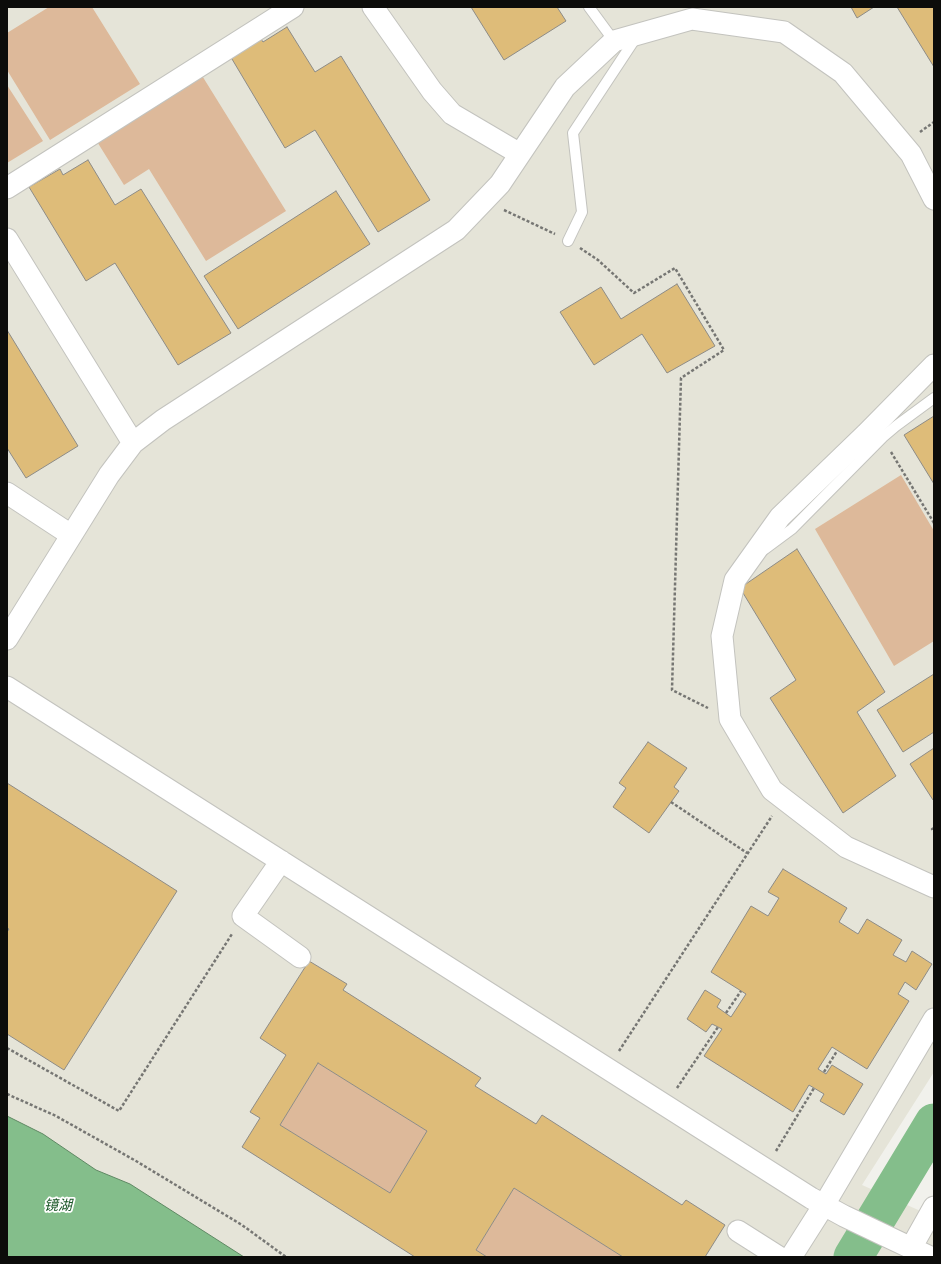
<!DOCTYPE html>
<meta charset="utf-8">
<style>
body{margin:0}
#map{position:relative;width:941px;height:1264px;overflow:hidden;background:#f1f1ec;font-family:"Fira Sans",sans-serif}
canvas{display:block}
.frame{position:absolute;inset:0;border:8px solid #0c0c0a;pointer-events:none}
</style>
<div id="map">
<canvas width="941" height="1264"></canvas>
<div class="frame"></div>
</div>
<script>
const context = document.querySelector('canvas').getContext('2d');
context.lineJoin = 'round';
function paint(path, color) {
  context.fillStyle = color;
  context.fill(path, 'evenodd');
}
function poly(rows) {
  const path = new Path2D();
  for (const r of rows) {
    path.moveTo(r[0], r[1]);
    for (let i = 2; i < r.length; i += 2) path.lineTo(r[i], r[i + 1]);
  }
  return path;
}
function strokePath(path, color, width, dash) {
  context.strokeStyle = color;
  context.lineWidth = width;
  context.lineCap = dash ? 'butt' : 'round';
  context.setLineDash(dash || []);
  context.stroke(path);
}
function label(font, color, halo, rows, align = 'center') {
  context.font = font + ' "Fira Sans","Noto Sans SC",sans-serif';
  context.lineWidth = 3.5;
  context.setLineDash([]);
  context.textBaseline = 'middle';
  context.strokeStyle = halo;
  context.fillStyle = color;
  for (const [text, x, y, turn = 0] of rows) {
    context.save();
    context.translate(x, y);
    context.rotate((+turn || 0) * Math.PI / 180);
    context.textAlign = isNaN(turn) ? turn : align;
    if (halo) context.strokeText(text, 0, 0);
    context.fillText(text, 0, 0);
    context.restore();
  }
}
paint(poly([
 [7,7,934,7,934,1072,862,1185,934,1217,934,1257,7,1257]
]), '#e5e4d8');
paint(poly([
 [49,7,92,7,140,84,50,140,7,70,7,33],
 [201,74,286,211,206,261,149,169,124,185,96,140],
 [7,85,43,141,7,163],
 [901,475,934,531,934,641,894,666,815,529],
 [318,1063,427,1131,390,1193,280,1125],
 [514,1188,623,1257,487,1257,476,1250]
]), '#ddb99a');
const water = poly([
 [7,1116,43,1134,96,1170,130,1184,244,1257,7,1257,7,1116]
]);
paint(water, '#84be8b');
strokePath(water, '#608964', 1);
strokePath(poly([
 [853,1257,934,1123]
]), '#84be8b', 39);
const building = poly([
 [471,7,557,7,566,21,504,60,471,7],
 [851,7,874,7,857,18,851,7],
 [897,7,934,7,934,67,897,7],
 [287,27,315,72,341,56,430,200,378,232,315,130,285,148,229,54,259,36,263,42,287,27],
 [88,160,115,205,141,189,231,333,178,365,115,263,86,281,29,187,60,169,63,175,88,160],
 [336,191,370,244,238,329,204,276,336,191],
 [677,284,715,346,667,373,642,334,594,365,560,312,601,287,621,319,677,284],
 [7,330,78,446,26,478,7,448,7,330],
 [934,416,934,484,904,435,934,416],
 [797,549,885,692,857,712,896,776,843,813,770,698,796,680,740,588,797,549],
 [934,674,934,732,903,752,877,710,934,674],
 [648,742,687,768,674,787,679,791,649,833,613,807,626,788,619,783,648,742],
 [934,748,934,799,933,800,910,764,934,748],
 [7,783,177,891,64,1070,7,1034,7,932,9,929,7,928,7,783],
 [783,869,847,908,839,922,858,934,867,919,902,940,893,955,906,962,912,951,932,964,916,990,905,982,898,994,909,1001,867,1069,832,1047,818,1069,826,1074,832,1065,863,1084,844,1115,820,1101,824,1094,809,1085,793,1112,704,1056,722,1029,712,1024,706,1032,687,1019,705,990,721,1000,717,1007,731,1017,746,994,711,972,751,906,768,916,779,898,768,892,783,869],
 [309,961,347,984,343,990,481,1078,475,1086,536,1124,542,1115,682,1205,686,1200,725,1225,705,1257,623,1257,514,1188,476,1250,487,1257,415,1257,242,1147,260,1118,250,1112,286,1055,260,1038,309,961],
 [318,1063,427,1131,390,1193,280,1125,318,1063]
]);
paint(building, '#debc79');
strokePath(building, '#8e8c87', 1);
const lane = poly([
 [589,7,614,41],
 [568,241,582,212,573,133,637,36],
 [765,549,792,529,883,437,896,426,934,398]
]);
const street = poly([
 [373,7,432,91,452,114,520,154],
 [7,188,293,7],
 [7,239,133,443],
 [934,365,866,434,780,517,735,580,722,636,730,719,772,790,846,847,934,887],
 [7,493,71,535],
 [7,639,109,475,133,443,163,420,456,230,500,184,565,87,614,41,692,19,784,32,843,73,911,154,934,199],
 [7,687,811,1198,844,1216,930,1257],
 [281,861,243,916,300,957],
 [738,1231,779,1257],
 [911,1248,934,1207],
 [791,1257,824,1205,934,1019]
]);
strokePath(lane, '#c3c3be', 12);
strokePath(street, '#c3c3be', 23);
strokePath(poly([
 [920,132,934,122],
 [504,210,555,234],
 [580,248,598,260,634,293,675,268,724,350,681,378,672,690,708,708],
 [891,452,934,523],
 [671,802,747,853],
 [934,828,932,829,934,831],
 [726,1013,741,991],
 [7,1048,119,1111,232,934],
 [619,1051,772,816],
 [824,1072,837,1051],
 [677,1088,718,1027],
 [7,1094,56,1116,136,1161,242,1225,286,1257],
 [776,1151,814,1088]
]), '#767673', 2.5, [3, 2]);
strokePath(lane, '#fff', 10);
strokePath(street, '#fff', 21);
label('italic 14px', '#185525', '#fff', [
 ["镜湖",58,1206]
]);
</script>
